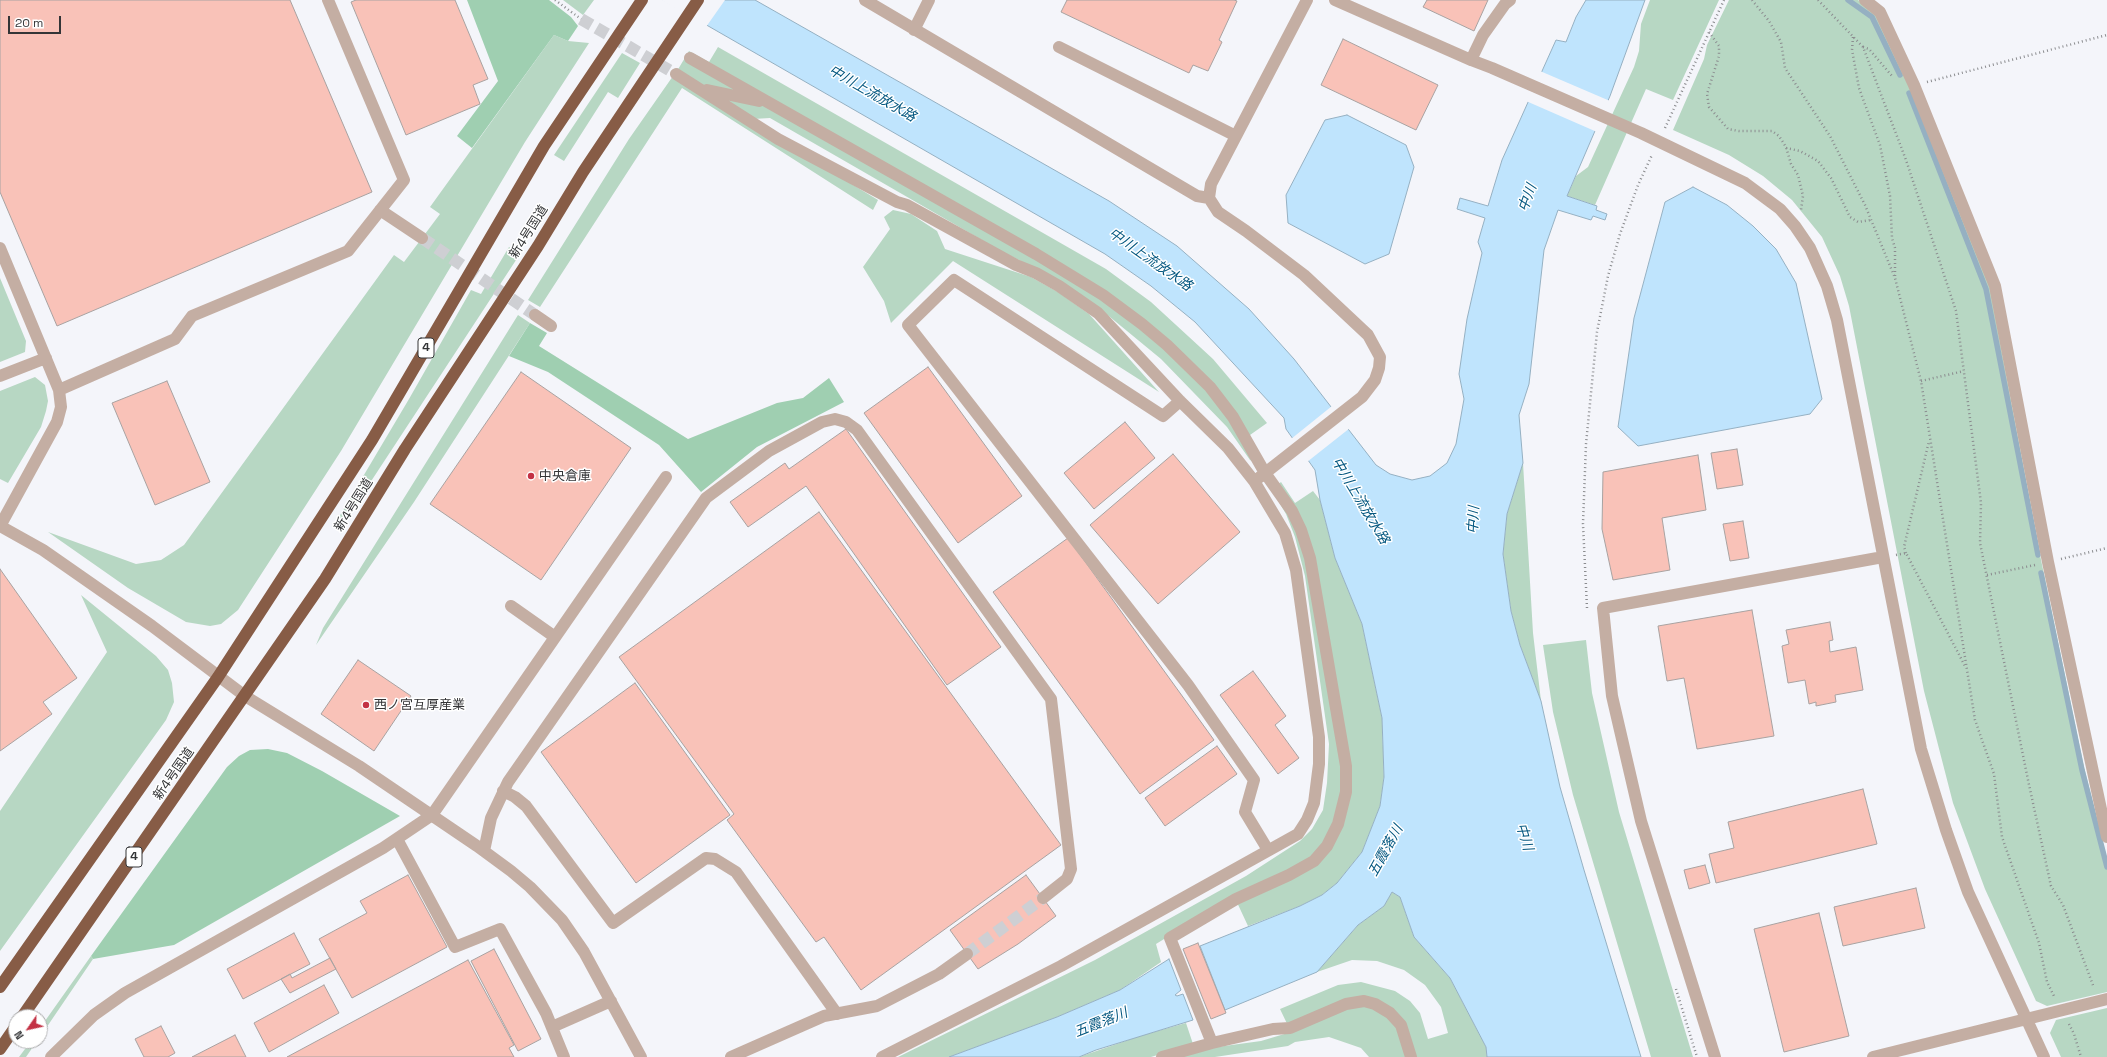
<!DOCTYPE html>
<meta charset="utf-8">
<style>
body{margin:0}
#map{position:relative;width:2107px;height:1057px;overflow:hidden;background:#f4f5fa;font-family:"Space Grotesk",sans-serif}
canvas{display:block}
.north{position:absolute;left:8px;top:1009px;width:40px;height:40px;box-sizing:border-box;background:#fff;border:1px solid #aeaeaf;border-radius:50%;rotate:236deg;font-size:11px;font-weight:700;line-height:16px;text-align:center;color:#343537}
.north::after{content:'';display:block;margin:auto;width:14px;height:18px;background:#c33245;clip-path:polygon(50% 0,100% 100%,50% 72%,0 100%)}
.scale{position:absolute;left:8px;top:16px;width:53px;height:18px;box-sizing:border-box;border:2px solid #343537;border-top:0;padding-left:5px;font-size:12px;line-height:14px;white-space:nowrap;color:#343537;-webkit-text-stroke:3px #fff;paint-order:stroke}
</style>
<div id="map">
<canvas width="2107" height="1057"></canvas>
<div class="north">N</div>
<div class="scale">20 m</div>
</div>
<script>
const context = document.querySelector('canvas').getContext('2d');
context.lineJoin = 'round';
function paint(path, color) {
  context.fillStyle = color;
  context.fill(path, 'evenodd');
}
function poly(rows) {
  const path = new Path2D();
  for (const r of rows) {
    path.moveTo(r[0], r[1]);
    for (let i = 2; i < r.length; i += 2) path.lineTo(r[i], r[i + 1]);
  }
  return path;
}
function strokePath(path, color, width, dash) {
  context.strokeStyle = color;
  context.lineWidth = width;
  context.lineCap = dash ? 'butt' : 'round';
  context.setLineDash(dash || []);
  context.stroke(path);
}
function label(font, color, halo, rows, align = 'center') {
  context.font = font + ' "Space Grotesk","Noto Sans JP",sans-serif';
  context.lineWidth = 3;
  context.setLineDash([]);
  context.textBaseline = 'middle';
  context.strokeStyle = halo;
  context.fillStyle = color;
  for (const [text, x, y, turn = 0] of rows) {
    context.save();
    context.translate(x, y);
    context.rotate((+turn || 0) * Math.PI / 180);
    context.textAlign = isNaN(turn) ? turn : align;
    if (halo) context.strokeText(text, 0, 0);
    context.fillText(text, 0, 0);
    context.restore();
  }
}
paint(poly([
 [563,0,594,0,583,15],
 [1650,0,1719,0,1673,100,1646,89,1595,205,1567,196,1576,176,1588,167,1634,67,1639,51,1641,24],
 [1729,0,1858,0,1876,14,1919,108,1990,288,2040,555,2084,767,2107,859,2107,992,2047,1006,2036,1001,1985,889,1953,803,1936,737,1924,691,1849,306,1840,276,1822,237,1792,200,1763,176,1729,155,1673,130,1704,59,1707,45],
 [554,35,568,41,589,43,525,142,341,451,238,610,221,624,210,626,186,622,128,588,48,532,136,564,161,560,184,545,394,255,404,262,440,214,430,207],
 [718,47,1106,269,1151,302,1213,359,1267,423,1250,435,1254,462,1250,460,1227,427,1161,359,1110,317,1062,282,1001,251,770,118,753,119,677,71,689,51,709,62],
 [622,53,640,63,618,98,608,92,564,161,554,155],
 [673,76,878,200,873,210,682,88,540,307,528,300,629,139],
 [893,210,911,214,937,231,945,249,1031,277,1058,292,1089,314,1159,392,953,261,891,323,884,301,863,267,890,229,884,217],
 [509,247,520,254,345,521,339,517,409,399,471,290,481,294],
 [0,278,26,341,25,352,0,362],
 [518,315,530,323,414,502,316,645,323,628],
 [35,377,45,385,48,401,46,411,41,427,8,483,0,479,0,391],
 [1523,463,1533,633,1541,701,1520,645,1511,611,1503,554,1507,514],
 [1281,482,1295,503,1313,491,1320,500,1335,558,1362,624,1382,718,1384,777,1380,806,1362,852,1337,883,1322,895,1300,906,1248,926,1234,896,1156,944,1161,962,1120,990,1057,1017,949,1057,898,1057,1095,960,1246,876,1300,841,1312,829,1323,810,1327,783,1329,744,1305,576,1295,537,1286,514,1273,492,1274,488],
 [81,595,156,656,168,670,172,683,174,702,166,720,0,951,0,811,107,652],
 [1586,640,1592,693,1619,812,1693,1057,1651,1057,1573,795,1553,712,1543,645],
 [1392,892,1400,897,1414,937,1450,978,1486,1047,1487,1057,1369,1057,1361,1048,1329,1037,1295,1042,1288,1046,1215,1057,1174,1057,1217,1047,1261,1041,1291,1032,1280,1009,1338,985,1361,982,1395,991,1410,1001,1420,1013,1428,1039,1448,1033,1441,1007,1425,985,1404,970,1377,961,1352,960,1317,972,1358,925,1384,906],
 [91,956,93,959,40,1037,40,1028],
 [2107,1008,2107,1057,2061,1057,2050,1033,2056,1020],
 [1186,1023,1193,1044,1151,1057,1079,1057,1140,1036],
 [31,1041,37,1041,26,1057,19,1057]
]), '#b7d7c3');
paint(poly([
 [467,0,549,0,571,17,578,26,568,41,554,35,472,148,457,136,498,81],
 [530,323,547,333,539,346,688,439,777,403,803,398,829,378,844,402,757,447,701,492,659,445,548,372,509,356],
 [268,749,287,753,322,771,400,816,174,945,93,959,91,956,227,767,239,756,250,750]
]), '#9fcfb1');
const water = poly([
 [663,0,755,0,1109,201,1177,246,1249,309,1294,359,1376,465,1390,474,1412,480,1430,476,1447,463,1456,444,1464,399,1459,374,1467,319,1482,253,1478,242,1485,218,1457,209,1460,198,1488,206,1502,160,1556,40,1566,42,1576,17,1586,0,1645,0,1610,96,1567,196,1597,206,1596,210,1607,214,1605,220,1593,216,1591,220,1558,210,1544,250,1529,384,1519,415,1523,463,1507,514,1503,554,1511,611,1520,645,1541,701,1560,787,1584,870,1641,1057,1487,1057,1486,1047,1450,978,1414,937,1400,897,1392,892,1384,906,1358,925,1317,972,1225,1010,1200,946,1300,906,1322,895,1337,883,1362,852,1380,806,1384,777,1382,718,1362,624,1335,558,1320,500,1315,470,1286,429,1284,418,1195,322,1151,286,1105,254,663,0],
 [1347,115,1406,145,1414,167,1389,254,1365,264,1288,223,1286,195,1325,120,1347,115],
 [1693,187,1727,205,1753,226,1776,249,1796,283,1822,399,1810,414,1638,446,1618,427,1634,318,1665,202,1693,187],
 [1169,959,1181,990,1175,995,1177,996,1183,994,1193,1020,1096,1050,1079,1057,949,1057,1057,1017,1120,990,1169,959]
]);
paint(water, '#bfe4fd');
strokePath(water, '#95b0c2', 1);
paint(poly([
 [661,0,725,0,706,27],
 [1540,71,1610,101,1597,132,1526,101],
 [1332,406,1350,428,1307,462,1291,439]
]), '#f4f5fa');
strokePath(poly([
 [1848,0,1872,17,1900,75],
 [1909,93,1986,289,2038,555],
 [2041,573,2082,770,2107,867]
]), '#95b0c2', 5.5);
const building = poly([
 [0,0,290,0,372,192,57,326,0,192,0,0],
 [356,0,455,0,488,79,473,85,480,104,406,135,351,2,356,0],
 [1067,0,1234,0,1237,1,1219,40,1222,42,1208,71,1193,65,1189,73,1061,12,1067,0],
 [1427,0,1488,0,1474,31,1423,7,1427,0],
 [1343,39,1438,85,1416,130,1321,85,1343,39],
 [928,367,1022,496,958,543,864,413,928,367],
 [521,372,631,448,541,580,430,504,521,372],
 [167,381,210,482,155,505,112,403,167,381],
 [1125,422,1155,458,1094,509,1064,473,1125,422],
 [846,429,1001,647,947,685,806,486,748,527,730,502,785,463,789,469,846,429],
 [1737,449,1743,485,1717,489,1711,453,1737,449],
 [1173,454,1240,532,1158,604,1090,525,1173,454],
 [1698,455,1706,510,1662,518,1670,570,1613,580,1602,529,1603,472,1698,455],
 [819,512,1061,845,861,990,824,937,816,942,727,820,734,814,619,657,819,512],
 [1743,521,1749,558,1730,561,1723,524,1743,521],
 [1068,538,1214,740,1140,794,993,592,1068,538],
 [0,569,77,678,43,702,52,714,0,751,0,569],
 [1752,610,1774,736,1697,749,1684,678,1667,681,1658,626,1752,610],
 [1830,622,1833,640,1829,641,1830,652,1856,647,1863,690,1835,695,1836,702,1816,706,1816,702,1809,704,1805,680,1788,683,1782,646,1789,644,1786,630,1830,622],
 [358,660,411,696,374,751,321,714,358,660],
 [1253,671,1286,716,1275,725,1299,758,1278,774,1220,695,1253,671],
 [635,683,730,815,636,883,541,752,635,683],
 [1217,746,1237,774,1165,826,1145,798,1217,746],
 [1863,789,1877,844,1716,883,1709,854,1734,848,1728,822,1863,789],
 [1705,865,1710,883,1689,889,1684,870,1705,865],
 [408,875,447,947,352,998,319,939,367,913,360,901,408,875],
 [1026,875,1056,916,1018,944,978,969,950,930,1026,875],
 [1916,888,1925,928,1843,946,1834,907,1916,888],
 [1819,913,1849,1036,1784,1052,1754,929,1819,913],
 [294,933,310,964,243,999,227,969,294,933],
 [1198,943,1226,1013,1211,1019,1183,949,1198,943],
 [494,949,541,1039,518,1051,471,961,494,949],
 [330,958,336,969,290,993,281,979,290,974,292,978,330,958],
 [468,960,514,1045,509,1048,514,1057,287,1057,468,960],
 [324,985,339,1013,269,1052,254,1023,324,985],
 [161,1026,175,1053,168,1057,144,1057,135,1039,161,1026],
 [235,1035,246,1057,192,1057,235,1035]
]);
paint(building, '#f9c2b8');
strokePath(building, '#a8a2a1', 1);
strokePath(poly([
 [581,19,676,74],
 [422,238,535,315],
 [967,954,1043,898]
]), '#cecfd3', 12, [12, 6]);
strokePath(poly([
 [555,0,581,19],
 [1752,0,1769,21,1781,42,1785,68,1830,136,1865,205,1895,278,1921,381,1975,720,1994,774,2002,837,2039,943,2047,982,2055,998],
 [1818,0,1863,47,1906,160,1956,311,1981,503,1980,543,2028,780,2051,886,2063,905,2094,988],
 [1709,32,1719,46,1719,56,1707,94,1709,107,1728,129,1739,131,1772,131,1779,136,1786,147,1791,164,1798,175,1803,196,1801,210],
 [1853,37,1852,50,1859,88,1880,145,1890,196,1892,238,1895,248,1895,276],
 [1863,47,1869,49,1892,76],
 [1927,82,2107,35],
 [1665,128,1724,0],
 [1786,148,1800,151,1818,161,1831,178,1850,217,1858,222,1871,220],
 [1921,381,1964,371],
 [1906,553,1904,547,1929,441],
 [1896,555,1906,553,1966,668],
 [2061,559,2107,548],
 [1987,575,2035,565],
 [1587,608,1583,524,1586,444,1597,332,1608,276,1620,234,1638,185,1652,155],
 [1676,989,1697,1057],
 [2069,1024,2074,1034,2081,1057]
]), '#8b8c8f', 2.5, [1, 3]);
strokePath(poly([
 [865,0,1197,196,1209,198],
 [1335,0,1471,60,1492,68,1641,133,1745,183,1780,209,1795,226,1810,248,1827,286,1837,320,1921,749,1946,830,1968,892,2044,1057],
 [1865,0,1880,12,1914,85,1995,286,2048,562,2107,837],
 [914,30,929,0],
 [1059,47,1236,136],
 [690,58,1036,254,1103,295,1142,324,1167,345,1210,387,1233,417,1265,473,1292,511,1301,530,1310,558,1346,766,1346,792,1338,824,1327,846,1314,861,1289,875,1236,899,1170,938,1212,1043,1162,1057],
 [1471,60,1483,35,1505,4,1510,0],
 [676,74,778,139,897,202,907,205,1016,265,1036,273,1059,286,1098,313,1180,401,1228,448,1254,481,1285,533,1296,570,1319,737,1319,764,1314,803,1307,820,1298,834,1061,966,882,1057],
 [707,90,759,101],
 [380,210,422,238],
 [0,248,59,390,61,407,57,422,0,526],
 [535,315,551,326],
 [0,376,46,358],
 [59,390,175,339,192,316,348,251,404,180,328,0],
 [1180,401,1163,416,954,280,908,325,1188,685,1254,780,1245,812,1268,850],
 [1260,477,1362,397,1375,380,1379,368,1380,357,1368,335,1304,275,1246,231,1218,212,1209,198,1211,184,1307,0],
 [0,526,43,550,152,626,245,696,359,766,477,846,511,871,530,887,562,920,584,952,641,1057],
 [511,606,555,637],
 [503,791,515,797,526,806,613,923,706,858,715,859,736,872,837,1014],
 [397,839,455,947,500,929,546,1013,564,1057],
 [484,851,491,818,508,782,706,498,769,451,822,422,835,419,846,422,857,430,1051,699,1071,869,1067,879,1043,898],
 [552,1027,611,1001],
 [1212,1043,1273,1029,1290,1028,1346,1004,1364,1001,1375,1004,1390,1013,1401,1025,1411,1057],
 [51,1057,94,1015,125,993,383,848,432,815,666,477],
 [731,1057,824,1016,877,1006,939,974,967,954],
 [1715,1057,1641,821,1612,696,1603,608,1883,557],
 [1873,1057,2107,999]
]), '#c4aea3', 12);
strokePath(poly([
 [0,987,218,677,372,440,544,146,642,0],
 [22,1017,325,579,405,449,538,246,583,172,698,0],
 [0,1049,16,1026]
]), '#875c46', 12);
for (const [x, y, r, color] of [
 [531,476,4,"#c33245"],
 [366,705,4,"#c33245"]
]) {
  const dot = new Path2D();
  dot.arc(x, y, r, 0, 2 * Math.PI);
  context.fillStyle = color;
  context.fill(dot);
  strokePath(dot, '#fff', 1.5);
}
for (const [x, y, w] of [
 [426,348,16],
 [134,857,16]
]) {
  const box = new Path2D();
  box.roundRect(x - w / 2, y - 10, w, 20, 3);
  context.fillStyle = '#fff';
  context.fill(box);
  strokePath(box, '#343537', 1);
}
label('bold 12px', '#343537', null, [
 ["4",426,348],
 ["4",134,857]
]);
label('13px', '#343537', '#fff', [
 ["新4号国道",529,232,-58],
 ["新4号国道",354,505,-58],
 ["新4号国道",174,774,-55]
]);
label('13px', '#343537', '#fff', [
 ["中央倉庫",539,476],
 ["西ノ宮互厚産業",374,705]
], 'left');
label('italic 14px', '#055880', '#fff', [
 ["中川上流放水路",872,94,30],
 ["中川",1528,198,-70],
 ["中川上流放水路",1150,260,35],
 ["中川上流放水路",1360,501,59],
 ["中川",1474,520,-87],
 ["中川",1524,837,73],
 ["五霞落川",1386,851,-61],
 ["五霞落川",1101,1023,-22]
]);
</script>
